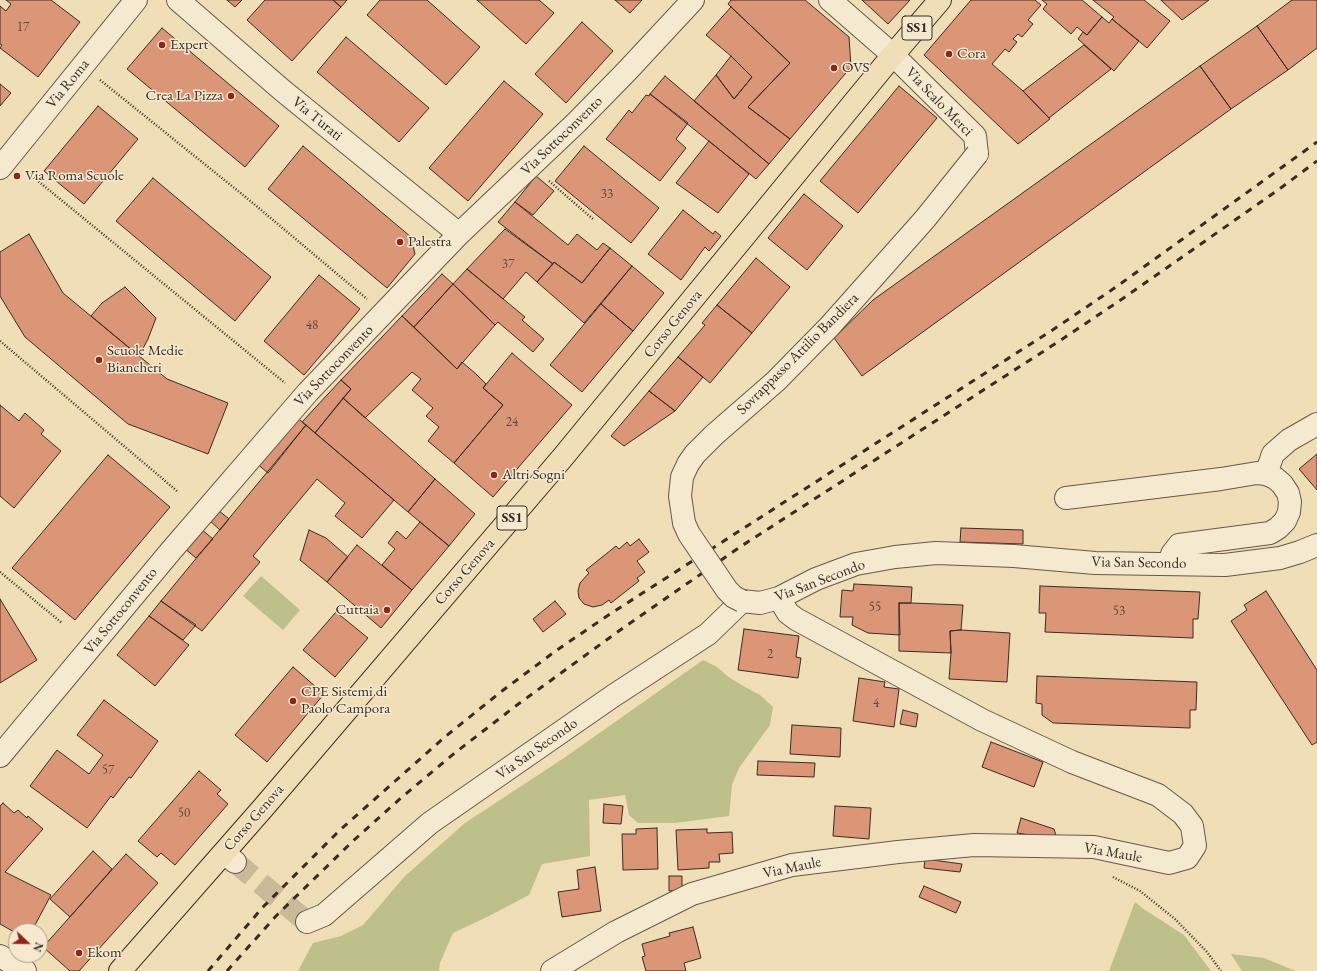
<!DOCTYPE html>
<style>
body{margin:0}
#map{position:relative;width:1317px;height:971px;overflow:hidden;background:#f0deb6;font-family:"EB Garamond",serif}
canvas{display:block}
.north{position:absolute;left:8px;top:923px;width:40px;height:40px;box-sizing:border-box;background:#f5ead0;border:1px solid #aa9e8c;border-radius:50%;rotate:112deg;font-size:11px;font-weight:700;line-height:16px;text-align:center;color:#392c27}
.north::after{content:'';display:block;margin:auto;width:14px;height:18px;background:#8f2418;clip-path:polygon(50% 0,100% 100%,50% 72%,0 100%)}
</style>
<div id="map">
<canvas width="1317" height="971"></canvas>
<div class="north">N</div>
</div>
<script>
const context = document.querySelector('canvas').getContext('2d');
context.lineJoin = 'round';
function paint(path, color) {
  context.fillStyle = color;
  context.fill(path, 'evenodd');
}
function poly(rows) {
  const path = new Path2D();
  for (const r of rows) {
    path.moveTo(r[0], r[1]);
    for (let i = 2; i < r.length; i += 2) path.lineTo(r[i], r[i + 1]);
  }
  return path;
}
function strokePath(path, color, width, dash) {
  context.strokeStyle = color;
  context.lineWidth = width;
  context.lineCap = dash ? 'butt' : 'round';
  context.setLineDash(dash || []);
  context.stroke(path);
}
function label(font, color, halo, rows, align = 'center') {
  context.font = font + ' "EB Garamond",serif';
  context.lineWidth = 3;
  context.setLineDash([]);
  context.textBaseline = 'middle';
  context.strokeStyle = halo;
  context.fillStyle = color;
  for (const [text, x, y, turn = 0] of rows) {
    context.save();
    context.translate(x, y);
    context.rotate((+turn || 0) * Math.PI / 180);
    context.textAlign = isNaN(turn) ? turn : align;
    if (halo) context.strokeText(text, 0, 0);
    context.fillText(text, 0, 0);
    context.restore();
  }
}
paint(poly([
 [261,576,300,610,283,630,243,596],
 [703,660,717,667,730,678,745,687,760,695,773,707,770,725,739,768,732,785,729,816,675,823,638,823,629,815,625,795,589,800,590,856,542,864,529,895,489,916,453,933,440,963,439,971,298,971,313,943,341,936,363,925,405,876,465,823,564,758],
 [1135,902,1142,908,1184,935,1211,971,1109,971],
 [1231,954,1264,958,1296,971,1242,971]
]), '#bdc08b');
const building = poly([
 [6,0,51,0,80,22,38,77,0,48,2,45,0,44,0,6,6,11,11,4,6,0],
 [227,0,242,0,235,7,227,0],
 [265,0,333,0,341,7,292,61,247,20,265,0],
 [333,0,347,0,341,7,333,0],
 [380,0,427,0,480,47,446,85,367,15,380,0],
 [477,0,539,0,554,13,526,44,477,0],
 [615,0,642,0,630,13,615,0],
 [731,0,805,0,849,37,851,67,790,139,748,107,790,63,728,4,731,0],
 [862,0,910,0,888,24,862,0],
 [971,0,1035,0,1041,5,1028,20,1033,24,1022,37,1018,34,1013,39,1017,42,1009,52,1005,49,992,64,1023,91,1050,119,1018,144,924,55,971,0],
 [1042,0,1082,0,1102,17,1087,35,1077,27,1071,34,1043,9,1047,4,1042,0],
 [1093,0,1144,0,1170,21,1147,48,1112,19,1114,17,1093,0],
 [1161,0,1209,0,1182,20,1161,0],
 [1292,0,1317,0,1317,48,1288,70,1257,26,1292,0],
 [731,7,790,63,748,107,790,139,769,164,694,101,716,75,734,99,752,77,731,56,706,35,731,7],
 [1102,17,1109,23,1112,19,1139,41,1114,71,1078,39,1083,32,1087,35,1102,17],
 [582,22,613,51,566,103,535,74,582,22],
 [1257,26,1288,70,1231,109,1200,66,1257,26],
 [162,28,279,126,245,167,127,69,162,28],
 [346,37,429,108,399,142,317,72,346,37],
 [1084,45,1111,69,1049,118,1023,91,1084,45],
 [731,56,752,77,734,99,716,75,731,56],
 [1200,66,1231,109,862,376,834,338,873,300,1200,66],
 [665,76,769,164,756,179,650,94,665,76],
 [504,81,543,114,468,201,429,168,504,81],
 [0,84,11,93,0,106,0,84],
 [899,86,937,118,858,213,820,181,899,86],
 [650,94,688,123,676,139,686,148,660,181,606,139,629,110,632,113,646,95,649,96,650,94],
 [98,106,138,139,84,204,44,171,98,106],
 [709,141,749,174,718,213,676,183,709,141],
 [303,146,411,237,415,254,387,288,268,189,303,146],
 [584,146,659,208,631,243,555,181,584,146],
 [536,176,554,191,533,215,515,202,536,176],
 [153,178,271,277,235,321,116,221,153,178],
 [804,194,843,226,807,270,768,238,804,194],
 [515,202,568,245,577,234,597,250,603,243,610,248,582,283,554,262,553,264,498,222,515,202],
 [683,210,713,234,715,231,721,236,709,251,705,247,681,280,648,254,683,210],
 [505,229,553,264,537,282,526,272,503,299,467,269,505,229],
 [29,234,63,293,167,379,228,403,208,454,128,424,25,337,0,296,0,252,29,234],
 [610,248,632,266,584,323,537,282,554,262,582,283,610,248],
 [756,258,790,287,752,333,717,305,756,258],
 [632,266,664,293,633,331,601,304,632,266],
 [467,269,525,317,522,320,544,339,533,352,498,322,495,325,453,284,467,269],
 [442,274,453,284,414,327,402,316,442,274],
 [319,275,360,309,304,375,264,341,319,275],
 [453,284,495,325,457,369,414,327,453,284],
 [125,287,156,318,148,339,139,356,91,316,102,303,125,287],
 [601,304,633,331,582,392,550,365,601,304],
 [717,305,752,333,710,383,678,357,705,325,702,323,717,305],
 [402,316,457,369,462,362,476,374,486,384,483,388,503,405,454,463,428,441,439,427,426,416,433,408,412,390,421,379,412,372,365,418,343,398,351,389,341,380,402,316],
 [512,353,572,405,493,497,454,463,503,405,483,388,512,353],
 [678,357,703,377,675,411,649,391,678,357],
 [341,380,351,389,315,433,302,422,341,380],
 [649,391,675,411,624,446,611,436,649,391],
 [343,398,435,479,408,512,315,433,343,398],
 [0,405,19,421,25,413,44,430,41,434,61,451,14,508,0,496,0,405],
 [294,415,306,425,268,473,255,462,294,415],
 [306,425,394,500,362,538,335,516,345,503,317,479,253,556,260,562,202,631,161,601,306,425],
 [1317,454,1317,490,1299,469,1317,454],
 [108,455,170,507,75,620,12,568,108,455],
 [435,479,475,514,449,546,408,512,435,479],
 [218,510,229,519,220,530,209,520,218,510],
 [420,522,449,546,412,590,382,565,395,549,388,543,397,531,406,539,420,522],
 [961,528,1023,530,1023,544,960,542,961,528],
 [201,529,213,539,196,558,184,548,201,529],
 [309,530,326,538,348,557,327,582,300,560,309,530],
 [639,539,649,552,637,561,645,572,637,578,639,581,611,603,609,600,602,605,593,607,584,604,579,598,578,591,580,583,589,573,586,570,616,546,619,549,627,542,630,546,639,539],
 [357,545,412,590,381,628,327,582,357,545],
 [854,584,912,587,911,603,899,603,900,635,868,633,852,625,853,617,840,617,842,590,853,591,854,584],
 [1040,586,1200,592,1198,619,1193,619,1193,638,1045,632,1046,613,1039,613,1040,586],
 [1266,591,1317,670,1317,742,1312,745,1231,621,1247,610,1244,605,1266,591],
 [0,599,37,660,0,683,0,599],
 [161,601,196,625,183,640,149,616,161,601],
 [555,601,566,614,543,632,533,619,555,601],
 [899,603,911,603,963,605,961,630,950,631,951,653,899,651,899,603],
 [336,612,368,638,335,677,303,650,336,612],
 [149,616,189,645,155,686,117,655,149,616],
 [744,629,799,636,796,657,801,658,798,678,738,670,744,629],
 [961,630,1010,633,1007,682,949,679,951,653,950,631,961,630],
 [293,667,324,694,267,762,235,735,293,667],
 [1037,676,1197,682,1196,710,1190,710,1190,728,1053,723,1042,715,1042,704,1036,703,1037,676],
 [859,678,885,682,884,687,899,689,894,727,853,721,859,678],
 [104,700,158,741,131,778,129,777,113,798,111,796,87,828,30,786,57,750,89,774,103,755,77,735,104,700],
 [903,710,918,714,916,727,900,724,903,710],
 [792,725,841,728,840,757,790,754,792,725],
 [991,742,1043,762,1034,787,982,767,991,742],
 [758,761,815,763,814,777,757,775,758,761],
 [199,771,221,790,217,794,228,804,175,865,161,853,157,857,138,841,199,771],
 [3,803,14,813,18,810,27,818,28,816,43,829,5,872,51,895,35,925,29,931,16,931,16,933,0,924,0,806,3,803],
 [604,804,623,806,621,824,603,823,604,804],
 [835,806,871,808,869,839,833,836,835,806],
 [1021,818,1054,829,1057,839,1017,833,1021,818],
 [657,828,658,869,623,870,622,834,636,834,636,829,657,828],
 [707,829,707,833,732,832,733,853,719,854,720,862,709,862,709,868,678,870,676,830,707,829],
 [93,851,112,869,70,917,50,899,93,851],
 [126,854,158,883,79,971,70,971,43,947,126,854],
 [925,859,962,864,960,872,924,868,925,859],
 [595,867,601,911,562,917,558,892,579,889,577,870,595,867],
 [669,876,682,876,682,890,669,891,669,876],
 [924,886,961,902,956,913,919,897,924,886],
 [693,927,701,958,684,963,686,971,646,971,642,957,645,956,642,944,670,936,669,933,693,927]
]);
paint(building, '#db9677');
strokePath(building, '#392c27', 1);
strokePath(poly([
 [235,862,307,922]
]), '#cbba99', 22, [22, 11]);
const minor = poly([
 [178,0,282,90,459,234],
 [830,0,893,55,975,136,977,154],
 [0,168,136,0],
 [1266,474,1273,454,1289,440,1317,424],
 [1066,498,1221,479,1257,473,1266,474,1275,478,1282,484,1288,493,1290,502,1289,512,1285,521,1278,528,1270,533,1179,545,1172,554,1170,564],
 [0,756,170,552,308,392,459,234,577,122,627,71,693,0],
 [224,853,235,862],
 [307,922,324,915,430,823,613,696,708,634,742,601,760,603,779,598,816,579,856,564,895,557,936,553,1014,556,1095,563,1225,565,1280,558,1300,552,1317,545],
 [0,956,25,971],
 [552,971,616,932,692,894,792,865,898,852,974,845,1094,847,1169,863,1187,858,1195,846,1192,826,1183,814,1158,795,1072,762,982,720,796,619,788,613,779,598]
]);
const major = poly([
 [120,971,263,808,563,457,893,55,940,0]
]);
strokePath(minor, '#67584b', 24);
strokePath(major, '#392c27', 24);
strokePath(poly([
 [100,80,248,199,367,299],
 [27,172,285,383],
 [549,181,593,219],
 [0,341,177,491],
 [0,572,62,623],
 [1113,877,1140,891,1175,919,1207,952,1221,971]
]), '#392c27', 2.5, [1, 2]);
strokePath(minor, '#f5ead0', 22);
strokePath(major, '#f0deb6', 22);
strokePath(poly([
 [208,971,263,907,340,830,446,736,502,691,557,650,610,614,1054,329,1116,287,1317,142],
 [227,971,276,916,353,841,402,797,456,752,517,705,623,628,740,547,1061,340,1125,297,1278,190,1317,161]
]), '#392c27', 3, [7, 7]);
const minorBridge = poly([
 [742,601,734,597,727,590,689,534,684,523,680,496,681,487,682,477,688,464,695,454,714,435,776,381,829,327,925,219,977,154]
]);
strokePath(minorBridge, '#67584b', 24, []);
strokePath(minorBridge, '#f5ead0', 22);
for (const [x, y, r, color] of [
 [162,45,4,"#8f2418"],
 [949,54,4,"#8f2418"],
 [834,68,4,"#8f2418"],
 [231,96,4,"#8f2418"],
 [17,176,4,"#8f2418"],
 [400,242,4,"#8f2418"],
 [99,360,4,"#8f2418"],
 [494,475,4,"#8f2418"],
 [387,610,4,"#8f2418"],
 [293,701,4,"#8f2418"],
 [79,953,4,"#8f2418"]
]) {
  const dot = new Path2D();
  dot.arc(x, y, r, 0, 2 * Math.PI);
  context.fillStyle = color;
  context.fill(dot);
  strokePath(dot, '#f5ead0', 1.5);
}
label('13px', '#62463b', null, [
 ["17",23,27],
 ["33",607,194],
 ["37",508,264],
 ["48",312,325],
 ["24",512,422],
 ["55",875,607],
 ["53",1119,611],
 ["2",770,654],
 ["4",876,703],
 ["57",108,770],
 ["50",184,813]
]);
for (const [x, y, w] of [
 [917,28,30],
 [512,518,30]
]) {
  const box = new Path2D();
  box.roundRect(x - w / 2, y - 12, w, 24, 3);
  context.fillStyle = '#f5ead0';
  context.fill(box);
  strokePath(box, '#392c27', 1);
}
label('bold 14px', '#392c27', null, [
 ["SS1",917,28],
 ["SS1",512,518]
]);
label('15px', '#392c27', '#f5ead0', [
 ["Expert",170,45],
 ["Cora",957,54],
 ["OVS",842,68],
 ["Crea La Pizza",223,96,"right"],
 ["Via Roma Scuole",25,176],
 ["Palestra",408,242],
 ["Scuole Medie",107,351],
 ["Biancheri",107,368],
 ["Altri Sogni",502,475],
 ["Cuttaia",379,610,"right"],
 ["CPE Sistemi di",301,692],
 ["Paolo Campora",301,709],
 ["Ekom",87,953]
], 'left');
label('15px', '#392c27', '#f5ead0', [
 ["Via Roma",68,84,-51],
 ["Via Scalo Merci",939,102,46],
 ["Via Turati",317,119,39],
 ["Via Sottoconvento",562,136,-44],
 ["Corso Genova",673,324,-51],
 ["Sovrappasso Attilio Bandiera",798,354,-45],
 ["Via Sottoconvento",334,366,-46],
 ["Via San Secondo",1139,563,1],
 ["Corso Genova",465,572,-49],
 ["Via San Secondo",820,581,-21],
 ["Via Sottoconvento",121,611,-51],
 ["Via San Secondo",537,749,-35],
 ["Corso Genova",254,818,-49],
 ["Via Maule",1113,853,10],
 ["Via Maule",792,868,-12]
]);
</script>
